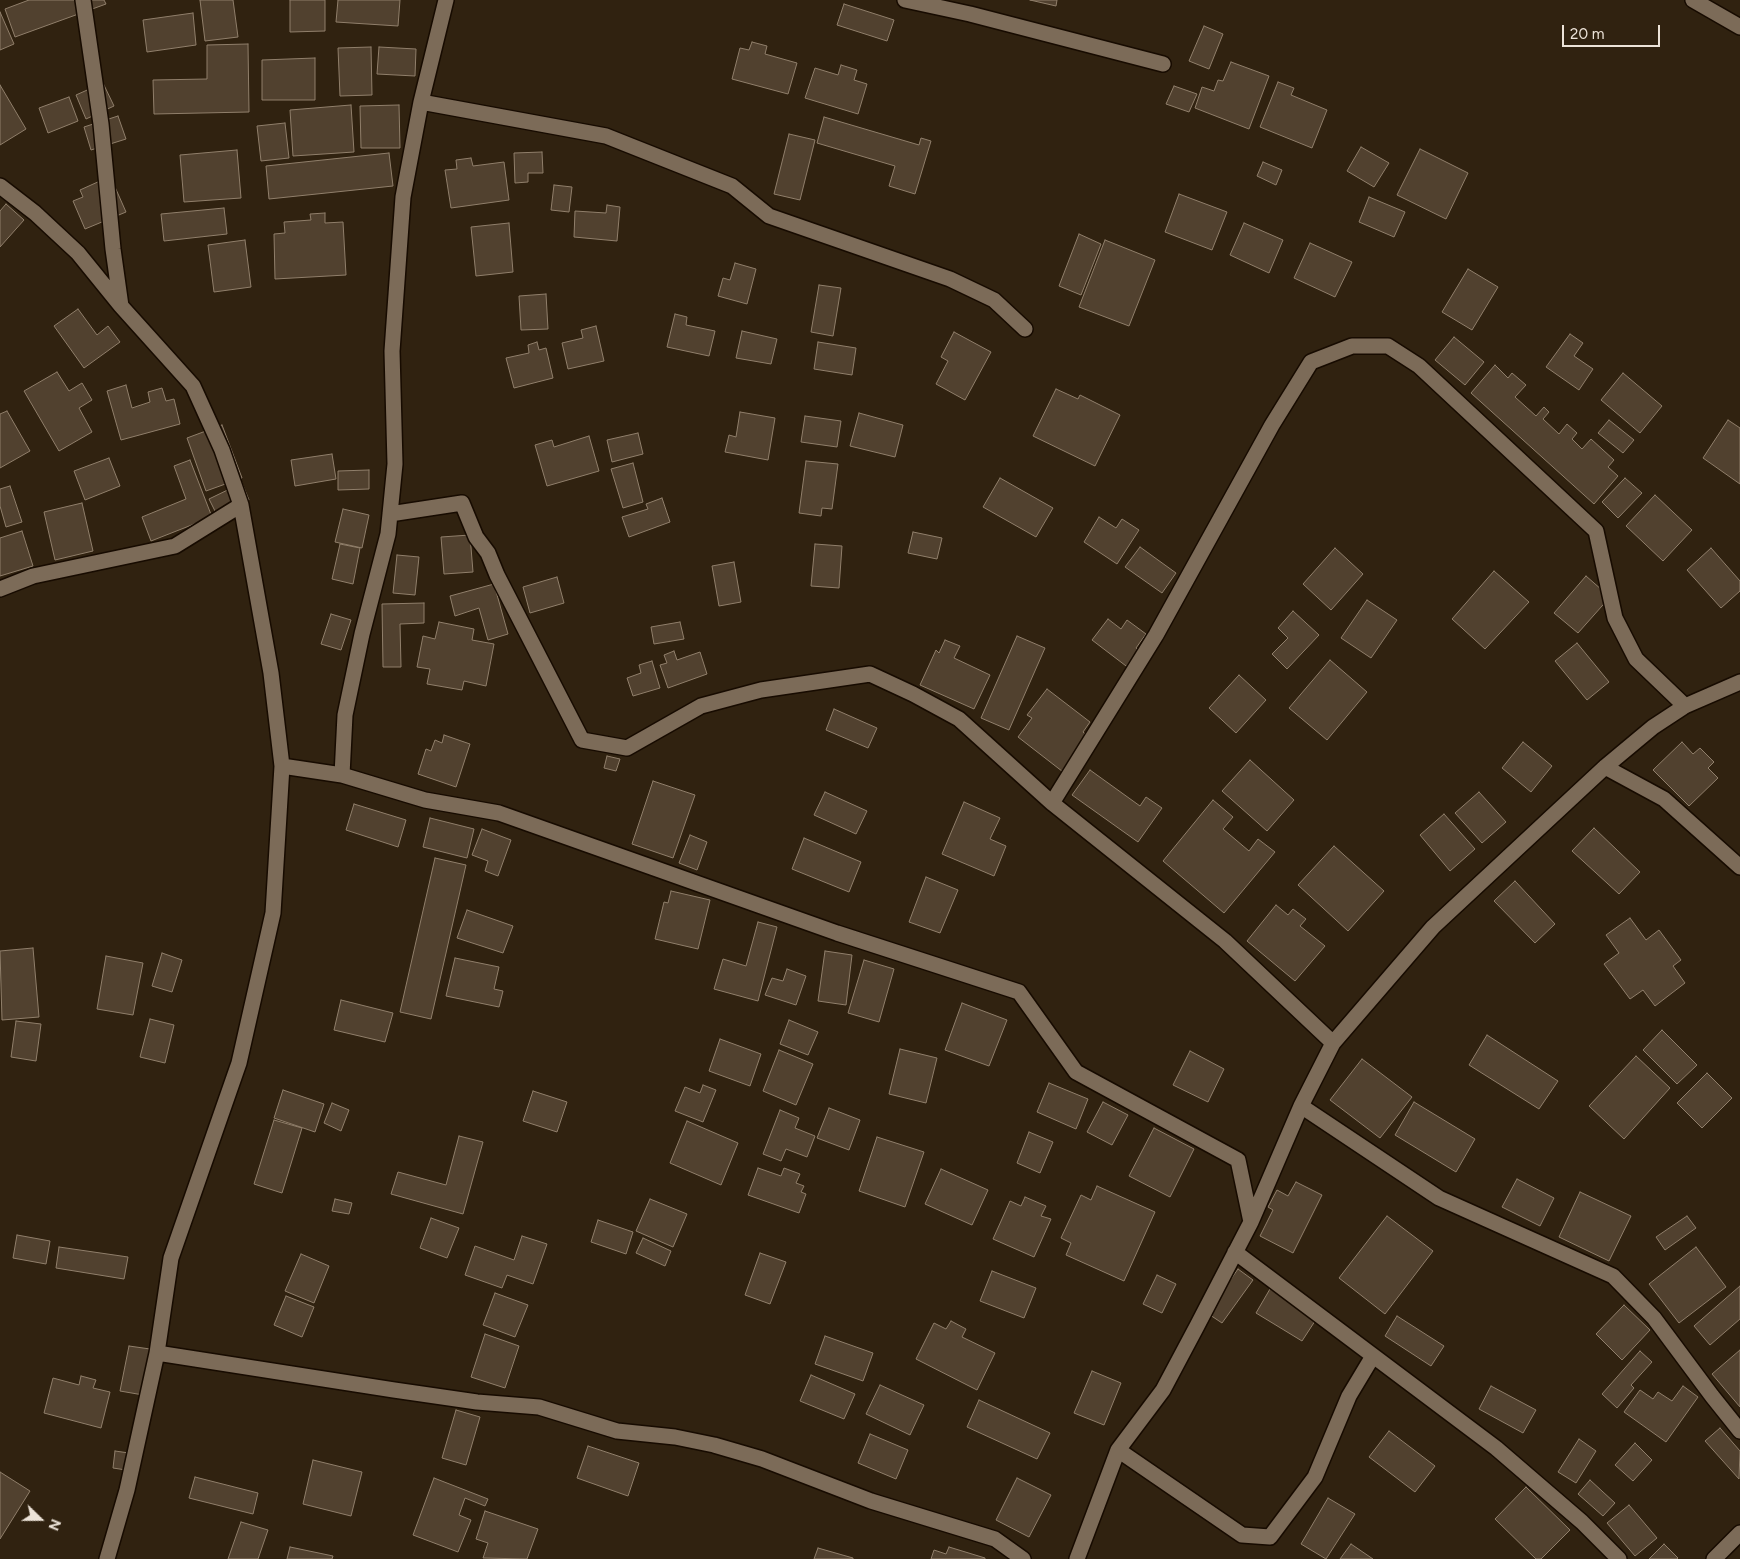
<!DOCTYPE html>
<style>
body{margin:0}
#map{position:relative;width:1740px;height:1559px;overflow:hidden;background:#302210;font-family:Figtree,sans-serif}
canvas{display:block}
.north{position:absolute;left:15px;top:1494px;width:50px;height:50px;-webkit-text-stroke:4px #302210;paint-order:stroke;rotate:112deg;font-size:14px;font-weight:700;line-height:20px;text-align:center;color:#ece3d8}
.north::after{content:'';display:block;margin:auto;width:18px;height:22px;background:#ece3d8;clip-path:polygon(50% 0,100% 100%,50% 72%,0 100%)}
.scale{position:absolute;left:1562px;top:25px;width:98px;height:22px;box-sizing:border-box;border:2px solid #ece3d8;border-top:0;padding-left:6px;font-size:15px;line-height:18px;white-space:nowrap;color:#ece3d8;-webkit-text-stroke:4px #302210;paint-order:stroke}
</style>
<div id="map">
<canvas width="1740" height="1559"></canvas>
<div class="north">N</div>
<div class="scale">20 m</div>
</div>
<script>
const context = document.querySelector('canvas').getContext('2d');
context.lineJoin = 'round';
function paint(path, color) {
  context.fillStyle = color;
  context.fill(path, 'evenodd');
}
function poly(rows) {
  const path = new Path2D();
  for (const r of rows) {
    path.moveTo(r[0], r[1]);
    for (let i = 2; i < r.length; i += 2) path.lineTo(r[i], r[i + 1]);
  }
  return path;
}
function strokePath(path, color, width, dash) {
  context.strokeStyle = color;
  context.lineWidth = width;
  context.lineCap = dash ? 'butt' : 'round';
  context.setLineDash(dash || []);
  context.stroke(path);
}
const building = poly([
 [29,0,104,0,106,4,15,37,5,9,29,0],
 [200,0,233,0,238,37,205,41,200,0],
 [290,0,325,0,325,31,290,32,290,0],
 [338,0,400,0,398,26,336,22,338,0],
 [1030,0,1057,0,1056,6,1030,0],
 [844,4,894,20,887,41,837,25,844,4],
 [0,12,14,44,0,50,0,12],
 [193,13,196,45,147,52,143,20,193,13],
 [1204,26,1223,34,1209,69,1189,61,1204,26],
 [752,42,767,46,765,54,797,63,788,94,732,79,740,48,749,50,752,42],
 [248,44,249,112,154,114,153,80,207,79,207,45,248,44],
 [371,47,372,95,340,96,338,48,371,47],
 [379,47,416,49,415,76,377,74,379,47],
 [315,58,315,100,262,100,262,60,315,58],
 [1231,62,1269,76,1249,129,1195,108,1202,87,1214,91,1218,80,1223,81,1231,62],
 [841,65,857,70,854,80,867,84,858,114,805,98,815,68,838,75,841,65],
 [1278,82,1294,88,1291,95,1327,110,1312,148,1260,127,1278,82],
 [103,83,114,106,86,119,76,95,103,83],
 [0,85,26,129,0,145,0,85],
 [1174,86,1197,94,1189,112,1166,104,1174,86],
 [69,97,78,121,48,133,39,108,69,97],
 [351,105,354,152,293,156,290,110,351,105],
 [399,105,400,148,361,148,360,106,399,105],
 [118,116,126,139,91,150,84,127,118,116],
 [824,117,919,145,921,138,931,141,915,194,889,186,895,166,817,143,824,117],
 [285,123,289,158,261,161,257,126,285,123],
 [789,134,815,140,800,200,774,194,789,134],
 [1361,147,1389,163,1374,187,1347,171,1361,147],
 [1420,149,1468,173,1446,219,1397,195,1420,149],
 [237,150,241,198,184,202,180,155,237,150],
 [542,152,543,173,528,173,528,182,515,183,514,153,542,152],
 [389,153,393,186,269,199,266,166,389,153],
 [471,158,473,166,504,162,509,200,451,208,445,170,457,169,456,160,471,158],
 [1263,162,1282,170,1276,185,1257,176,1263,162],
 [100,181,105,191,115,187,126,212,85,229,73,201,83,197,80,190,100,181],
 [554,185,572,187,569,212,551,210,554,185],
 [1179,194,1227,212,1212,250,1165,232,1179,194],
 [1369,197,1405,212,1394,237,1359,222,1369,197],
 [6,204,24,220,0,247,0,211,6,204],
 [607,205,620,207,617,241,574,237,575,211,606,213,607,205],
 [224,208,227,234,164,241,161,214,224,208],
 [325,213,325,223,343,222,346,275,275,279,274,234,285,233,284,222,311,220,310,214,325,213],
 [509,223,513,272,476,276,471,227,509,223],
 [1244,223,1283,240,1269,273,1230,255,1244,223],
 [1079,234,1101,244,1081,295,1059,286,1079,234],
 [245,240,251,287,214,292,208,245,245,240],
 [1105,240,1155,260,1129,326,1079,307,1105,240],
 [1310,243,1352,262,1335,297,1294,278,1310,243],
 [735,263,756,269,747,304,718,296,723,278,730,280,735,263],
 [1468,269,1498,287,1472,330,1442,312,1468,269],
 [819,285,841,288,833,336,811,332,819,285],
 [546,294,548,329,521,330,519,296,546,294],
 [78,309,97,335,108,326,120,342,84,368,54,326,78,309],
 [675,314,687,317,686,325,715,331,709,356,667,347,675,314],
 [596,326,604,361,568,369,562,343,583,338,581,330,596,326],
 [742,331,777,339,771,364,736,358,742,331],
 [954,332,991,352,965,400,936,384,948,361,941,357,954,332],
 [1570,334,1583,343,1574,356,1593,369,1579,390,1546,367,1570,334],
 [1454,337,1484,362,1465,385,1435,360,1454,337],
 [537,342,539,350,546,348,553,378,514,388,506,358,529,353,528,345,537,342],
 [818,342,856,348,852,375,814,369,818,342],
 [1495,365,1508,378,1512,373,1526,385,1515,397,1536,416,1544,407,1549,412,1543,419,1559,434,1567,424,1577,433,1572,439,1582,449,1591,439,1614,460,1608,467,1618,476,1594,504,1471,393,1495,365],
 [57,372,69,391,82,383,92,400,79,408,92,432,59,451,24,391,57,372],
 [1623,373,1662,406,1640,433,1601,400,1623,373],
 [126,385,132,408,150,402,148,392,162,388,166,401,174,399,180,424,121,440,107,391,126,385],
 [1056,389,1078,399,1080,395,1120,415,1095,466,1033,436,1056,389],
 [7,411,30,451,0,468,0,414,7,411],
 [740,412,775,418,768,460,725,452,729,435,736,437,740,412],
 [859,413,903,425,895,457,850,446,859,413],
 [805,416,841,421,837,447,801,442,805,416],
 [1609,420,1634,440,1623,453,1598,433,1609,420],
 [1728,420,1740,428,1740,484,1703,458,1728,420],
 [222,425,242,478,206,491,187,438,222,425],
 [638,433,643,454,612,462,607,440,638,433],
 [589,436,599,471,547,486,535,445,552,440,554,447,589,436],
 [332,454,336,479,295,486,291,460,332,454],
 [109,458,120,486,85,500,74,471,109,458],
 [190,460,212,517,151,541,142,517,186,499,174,466,190,460],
 [806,461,838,464,832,509,822,508,821,516,799,513,806,461],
 [633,463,643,502,623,508,611,469,633,463],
 [369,470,369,489,338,490,338,471,369,470],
 [1000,478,1053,508,1036,537,983,507,1000,478],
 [1625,478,1642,493,1618,518,1602,502,1625,478],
 [242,483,249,500,217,515,209,499,242,483],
 [10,486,22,522,6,527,0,506,0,489,10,486],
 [1655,495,1692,530,1663,561,1626,526,1655,495],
 [662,498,670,522,629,537,622,517,648,509,646,504,662,498],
 [82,503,93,551,55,560,44,512,82,503],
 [343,509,369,515,362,548,335,542,343,509],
 [1099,517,1116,528,1122,519,1139,530,1117,564,1084,542,1099,517],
 [22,531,33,566,0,576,0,538,22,531],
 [913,532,942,538,937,559,908,553,913,532],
 [470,535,473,572,444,574,441,537,470,535],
 [340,544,360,548,353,584,332,579,340,544],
 [815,544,842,546,839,588,811,586,815,544],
 [1140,547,1176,573,1162,593,1125,567,1140,547],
 [1335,548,1363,574,1331,610,1303,584,1335,548],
 [1711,548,1740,581,1740,591,1721,608,1687,570,1711,548],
 [397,555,419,557,415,595,393,593,397,555],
 [734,562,741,602,719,606,712,566,734,562],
 [1494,571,1529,602,1485,649,1452,619,1494,571],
 [1586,576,1610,597,1578,633,1554,613,1586,576],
 [557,577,564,603,530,613,523,587,557,577],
 [494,584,508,634,488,640,479,608,455,616,450,596,494,584],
 [1367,600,1397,620,1371,658,1341,638,1367,600],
 [424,603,424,623,400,624,401,667,383,667,382,604,424,603],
 [1293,611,1319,635,1287,669,1272,654,1288,638,1278,628,1293,611],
 [331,614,351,620,341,650,321,644,331,614],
 [1108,619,1121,629,1127,620,1146,634,1136,648,1142,653,1130,669,1092,640,1108,619],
 [439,622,474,629,472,640,494,644,486,686,464,681,462,690,427,684,430,669,417,667,423,636,435,639,439,622],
 [680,622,684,639,654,644,651,627,680,622],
 [1017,636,1045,648,1009,730,981,718,1017,636],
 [945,640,960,646,954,658,990,675,974,709,920,685,936,650,939,653,945,640],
 [1577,643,1609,682,1587,700,1555,661,1577,643],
 [674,651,677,660,700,652,707,674,668,688,660,665,667,663,664,655,674,651],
 [1330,660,1367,692,1327,740,1289,708,1330,660],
 [652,661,660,688,633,696,627,678,641,673,639,665,652,661],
 [1239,675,1266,700,1236,733,1209,708,1239,675],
 [1047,689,1090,722,1083,732,1093,741,1067,775,1018,737,1032,718,1027,715,1047,689],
 [834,709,877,728,868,748,826,730,834,709],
 [444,735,470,744,456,787,418,774,426,749,431,751,435,740,442,743,444,735],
 [1523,742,1552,766,1531,792,1502,768,1523,742],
 [1682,742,1693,754,1700,748,1714,762,1708,768,1718,778,1689,806,1653,770,1682,742],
 [607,756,620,759,616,771,604,768,607,756],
 [1250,760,1294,800,1267,831,1222,791,1250,760],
 [1090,770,1140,806,1146,797,1162,808,1138,842,1072,795,1090,770],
 [653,781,695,795,673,858,632,844,653,781],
 [825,792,867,811,856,834,814,815,825,792],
 [1479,792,1506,822,1482,843,1455,813,1479,792],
 [1213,800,1233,817,1223,829,1249,851,1258,839,1275,852,1224,913,1163,861,1213,800],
 [964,802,1000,818,990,839,1006,846,994,876,942,854,964,802],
 [354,804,406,820,398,847,346,830,354,804],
 [1444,814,1475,849,1450,871,1420,835,1444,814],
 [430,818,474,829,467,858,423,847,430,818],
 [1594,828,1640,872,1619,894,1572,851,1594,828],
 [482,829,511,840,498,876,485,871,488,861,472,855,482,829],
 [690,835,707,842,697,870,679,863,690,835],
 [804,838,861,862,849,892,792,869,804,838],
 [1334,846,1384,891,1348,931,1298,885,1334,846],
 [435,858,466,865,431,1019,400,1012,435,858],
 [926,877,958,890,940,933,909,922,926,877],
 [1515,881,1555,924,1535,943,1494,901,1515,881],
 [671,891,710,900,698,949,655,939,664,902,668,903,671,891],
 [1276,905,1288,915,1293,909,1306,919,1300,926,1325,946,1295,981,1247,941,1276,905],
 [467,910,513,926,503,953,457,938,467,910],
 [1630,918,1646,940,1659,930,1681,960,1673,966,1685,983,1655,1006,1643,990,1630,999,1604,964,1619,953,1606,935,1630,918],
 [758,922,777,927,758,1001,714,989,723,959,746,966,758,922],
 [33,948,39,1017,2,1020,0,951,33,948],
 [825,951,852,955,846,1005,818,1001,825,951],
 [162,953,182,960,172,992,152,986,162,953],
 [106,956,143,963,133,1015,97,1009,106,956],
 [455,958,499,967,494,989,503,991,499,1007,446,996,455,958],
 [864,960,894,969,879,1022,848,1013,864,960],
 [787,969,806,976,796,1005,765,995,772,978,783,981,787,969],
 [341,1000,393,1013,385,1042,334,1030,341,1000],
 [962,1003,1007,1020,989,1066,945,1050,962,1003],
 [150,1019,174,1025,165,1063,140,1057,150,1019],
 [789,1020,818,1032,808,1055,780,1044,789,1020],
 [16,1021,41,1024,36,1061,11,1057,16,1021],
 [1662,1030,1697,1065,1677,1084,1643,1050,1662,1030],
 [1487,1035,1558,1081,1539,1109,1469,1065,1487,1035],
 [720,1039,761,1054,750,1086,709,1071,720,1039],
 [900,1049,937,1058,926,1103,889,1094,900,1049],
 [779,1050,813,1064,796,1105,763,1091,779,1050],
 [1190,1051,1224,1069,1208,1102,1173,1085,1190,1051],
 [1636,1056,1670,1088,1624,1139,1589,1106,1636,1056],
 [1362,1059,1412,1097,1380,1138,1330,1100,1362,1059],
 [1707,1073,1732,1098,1702,1128,1677,1103,1707,1073],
 [1049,1083,1088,1099,1076,1129,1037,1112,1049,1083],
 [703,1085,716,1090,703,1122,675,1111,685,1087,700,1093,703,1085],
 [283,1090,324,1104,315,1132,274,1118,283,1090],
 [533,1091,567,1102,557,1132,523,1121,533,1091],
 [1103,1102,1128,1115,1112,1145,1087,1132,1103,1102],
 [1414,1102,1475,1139,1456,1172,1395,1135,1414,1102],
 [332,1103,349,1110,341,1131,324,1123,332,1103],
 [829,1108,860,1120,849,1150,817,1138,829,1108],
 [780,1110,799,1118,795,1128,815,1136,807,1157,786,1149,781,1161,763,1154,780,1110],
 [274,1120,302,1128,282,1193,254,1184,274,1120],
 [687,1121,738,1143,721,1185,670,1163,687,1121],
 [1154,1128,1194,1149,1170,1197,1129,1176,1154,1128],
 [1029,1132,1053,1142,1040,1173,1017,1163,1029,1132],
 [459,1136,483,1142,463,1214,391,1194,398,1172,446,1185,459,1136],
 [877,1137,924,1152,905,1207,859,1191,877,1137],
 [758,1168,781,1176,784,1168,800,1174,796,1183,804,1186,801,1192,806,1194,799,1213,748,1195,758,1168],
 [941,1169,988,1190,972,1225,925,1204,941,1169],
 [1517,1179,1554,1198,1540,1226,1502,1207,1517,1179],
 [1296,1182,1322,1195,1293,1253,1260,1236,1273,1210,1268,1207,1277,1190,1288,1196,1296,1182],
 [1097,1186,1155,1212,1124,1281,1066,1255,1071,1243,1061,1238,1081,1195,1091,1200,1097,1186],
 [1580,1192,1631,1216,1609,1261,1559,1237,1580,1192],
 [1025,1197,1046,1206,1041,1216,1051,1219,1034,1257,993,1239,1010,1201,1021,1206,1025,1197],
 [335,1199,352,1203,349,1214,332,1211,335,1199],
 [650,1199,687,1214,673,1247,636,1231,650,1199],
 [1387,1216,1433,1251,1385,1314,1339,1278,1387,1216],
 [1687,1216,1696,1228,1665,1250,1656,1237,1687,1216],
 [431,1218,459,1228,447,1258,420,1248,431,1218],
 [598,1220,633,1232,626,1254,591,1242,598,1220],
 [17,1235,50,1241,46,1264,13,1258,17,1235],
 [522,1236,547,1244,533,1284,507,1275,502,1288,465,1275,475,1246,514,1260,522,1236],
 [643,1238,671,1251,665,1266,636,1253,643,1238],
 [59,1247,128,1257,124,1279,56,1268,59,1247],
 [1696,1247,1726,1287,1679,1323,1649,1284,1696,1247],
 [760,1253,786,1262,770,1304,745,1295,760,1253],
 [301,1254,329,1266,314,1303,285,1291,301,1254],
 [1238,1269,1253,1280,1222,1323,1207,1313,1238,1269],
 [992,1271,1036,1288,1024,1318,980,1301,992,1271],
 [1157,1275,1176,1284,1162,1313,1143,1304,1157,1275],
 [1740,1286,1740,1319,1710,1345,1694,1326,1740,1286],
 [1270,1289,1317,1318,1302,1341,1256,1313,1270,1289],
 [495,1293,528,1305,515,1337,483,1325,495,1293],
 [286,1296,314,1307,302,1337,274,1325,286,1296],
 [1624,1305,1650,1330,1622,1360,1596,1334,1624,1305],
 [1397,1316,1444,1346,1431,1366,1385,1336,1397,1316],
 [951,1321,966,1329,962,1337,995,1353,977,1390,916,1359,934,1323,946,1329,951,1321],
 [485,1334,519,1346,505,1388,471,1377,485,1334],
 [825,1336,873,1353,863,1381,815,1364,825,1336],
 [129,1346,157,1350,149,1396,120,1391,129,1346],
 [1740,1350,1740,1407,1712,1374,1740,1350],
 [1640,1351,1652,1362,1631,1385,1634,1388,1617,1408,1602,1394,1640,1351],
 [1092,1371,1121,1383,1104,1425,1074,1413,1092,1371],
 [811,1375,855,1394,844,1419,800,1401,811,1375],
 [81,1376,96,1380,93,1388,110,1392,101,1428,44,1413,53,1378,79,1385,81,1376],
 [880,1385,924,1405,910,1435,866,1414,880,1385],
 [1491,1386,1536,1410,1523,1433,1479,1409,1491,1386],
 [1683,1386,1698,1397,1666,1442,1624,1412,1640,1390,1653,1399,1658,1392,1672,1401,1683,1386],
 [979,1400,1050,1433,1037,1459,967,1427,979,1400],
 [456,1410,480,1417,466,1465,442,1458,456,1410],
 [1720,1428,1740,1451,1739,1479,1705,1441,1720,1428],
 [1389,1431,1435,1466,1415,1492,1369,1457,1389,1431],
 [870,1434,908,1450,896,1479,858,1463,870,1434],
 [1579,1439,1596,1451,1576,1483,1558,1472,1579,1439],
 [1635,1443,1652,1460,1633,1481,1615,1465,1635,1443],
 [588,1446,639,1463,628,1496,577,1478,588,1446],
 [115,1451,129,1453,126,1470,113,1468,115,1451],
 [313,1460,362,1472,351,1516,303,1504,313,1460],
 [0,1472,30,1491,0,1539,0,1472],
 [195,1477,258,1493,253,1514,189,1498,195,1477],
 [434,1478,488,1499,485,1506,465,1498,459,1515,471,1520,458,1552,413,1535,434,1478],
 [1017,1478,1051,1495,1029,1537,996,1520,1017,1478],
 [1590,1480,1615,1503,1603,1516,1578,1494,1590,1480],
 [1526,1487,1570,1530,1541,1559,1536,1559,1495,1519,1526,1487],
 [1328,1498,1355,1514,1326,1559,1301,1544,1328,1498],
 [1629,1505,1657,1538,1635,1556,1607,1523,1629,1505],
 [485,1511,538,1529,527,1559,483,1558,488,1543,476,1539,485,1511],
 [241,1522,268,1530,258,1559,228,1559,241,1522],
 [1351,1544,1373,1559,1340,1559,1351,1544],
 [1664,1544,1678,1558,1677,1559,1649,1559,1664,1544],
 [290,1547,333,1556,332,1559,287,1559,290,1547],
 [949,1547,985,1558,985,1559,931,1559,934,1550,946,1554,949,1547],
 [818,1548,853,1558,853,1559,814,1559,818,1548]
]);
paint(building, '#51412f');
strokePath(building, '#907f6b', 1);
const street = poly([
 [83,0,101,124,113,249,121,306,193,386,222,450,241,505,271,673,282,766,273,913,239,1063,171,1258,157,1353,127,1490,107,1559],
 [905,0,970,14,1163,64],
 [1693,0,1740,27],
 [421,102,606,136,732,186,769,216,950,279,994,300,1025,329],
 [0,186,35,213,78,253,121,306],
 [390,514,462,503,476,537,488,553,497,575,582,740,627,748,701,706,761,690,870,674,913,694,959,719,1052,803,1225,941,1333,1043],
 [0,589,33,576,175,546,241,505],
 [282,766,342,775,425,800,499,813,837,933,1019,992,1076,1072,1238,1160,1251,1222],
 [1605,767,1664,799,1740,867],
 [342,775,345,715,362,634,388,534,395,464,392,351,403,197,421,102,446,0],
 [1052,803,1156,635,1272,425,1311,362,1352,346,1388,346,1419,366,1596,531,1615,618,1636,659,1685,706],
 [1301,1106,1439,1198,1613,1276,1654,1318,1712,1396,1740,1431],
 [1235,1252,1496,1448,1582,1522,1619,1559],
 [157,1353,394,1390,477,1402,539,1407,617,1431,675,1437,714,1445,762,1459,871,1501,995,1539,1023,1559],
 [1118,1450,1242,1535,1270,1537,1315,1477,1349,1396,1373,1356],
 [1077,1559,1118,1450,1163,1390,1197,1326,1251,1222,1301,1106,1333,1043,1433,927,1605,767,1653,727,1685,706,1740,682],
 [1714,1559,1740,1533]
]);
strokePath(street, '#170b00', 18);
strokePath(street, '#7c6b58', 15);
</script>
